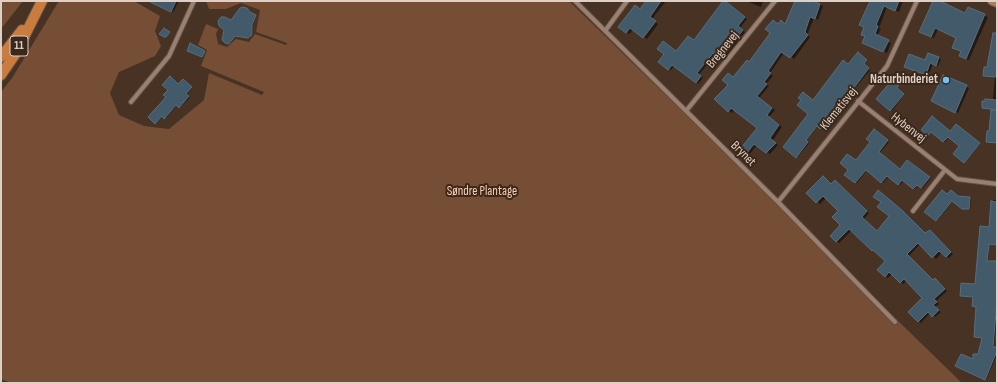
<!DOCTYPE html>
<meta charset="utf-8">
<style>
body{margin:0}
#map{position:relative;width:998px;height:384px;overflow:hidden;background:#473224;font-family:"Sofia Sans Condensed",sans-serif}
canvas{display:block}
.frame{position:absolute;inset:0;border:2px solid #ded0c7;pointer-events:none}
</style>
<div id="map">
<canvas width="998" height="384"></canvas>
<div class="frame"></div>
</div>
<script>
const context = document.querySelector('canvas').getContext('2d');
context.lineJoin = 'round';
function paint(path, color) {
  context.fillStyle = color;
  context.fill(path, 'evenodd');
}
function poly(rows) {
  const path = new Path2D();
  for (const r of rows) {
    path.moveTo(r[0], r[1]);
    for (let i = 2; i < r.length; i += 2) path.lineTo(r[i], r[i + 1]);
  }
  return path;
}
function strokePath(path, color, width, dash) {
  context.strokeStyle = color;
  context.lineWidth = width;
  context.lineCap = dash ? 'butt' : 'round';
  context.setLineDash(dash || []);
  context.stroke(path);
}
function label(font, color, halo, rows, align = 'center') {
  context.font = font + ' "Sofia Sans Condensed",sans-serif';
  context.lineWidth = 4;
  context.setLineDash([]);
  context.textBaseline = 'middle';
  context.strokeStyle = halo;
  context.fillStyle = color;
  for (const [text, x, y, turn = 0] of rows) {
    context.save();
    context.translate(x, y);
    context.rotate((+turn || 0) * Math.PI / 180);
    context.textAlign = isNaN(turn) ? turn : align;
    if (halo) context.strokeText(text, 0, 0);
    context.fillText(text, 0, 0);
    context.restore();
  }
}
paint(poly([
 [1,1,23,1,1,29],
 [59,1,134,1,160,16,155,31,161,46,155,56,119,72,110,93,119,115,144,126,169,129,204,100,209,73,262,95,264,92,201,66,207,50,198,45,206,24,218,29,216,34,218,44,227,47,236,39,249,42,255,34,286,45,287,43,256,32,260,10,241,3,226,9,209,9,206,1,569,1,962,383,11,383,1,379,1,92,12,78]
]), '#754e35');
paint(poly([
 [148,1,179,1,173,12],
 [647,1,666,1,652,19,658,24,647,39,633,29,630,34,626,32],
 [746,1,763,1,761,7],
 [796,1,815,1,814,2,823,6,818,20,814,18,807,35,810,37,794,59,784,53,770,73,773,76,766,84,769,86,759,98,775,110,769,117,782,127,773,140,778,145,770,154,757,145,750,154,747,152,758,128,735,109,732,113,729,111,729,85,733,78,750,63,781,21,786,24],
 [865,1,903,1,899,12,887,7,879,28,881,29,877,36,891,43,887,53,866,44,865,27,870,3],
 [935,1,937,1,966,14,968,8,988,17,969,60,963,58,957,38,938,29,934,38,923,33],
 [726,3,747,19,740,28,745,32,723,60,715,54,699,75,703,78,698,84,675,65,671,70,669,69,676,52,694,41],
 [250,13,256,16,253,25,253,35,249,38,236,35,230,44,227,43,231,22],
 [997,30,997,143,990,132,995,76,988,68],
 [858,54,868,61,864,65,870,70,847,98,849,99,839,112,836,110,822,129,818,126,806,141,809,143,798,157,784,147,810,113,813,101,849,66],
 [928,54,941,59,938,66,933,64,928,76,908,68,925,61],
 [944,76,969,88,958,113,933,101],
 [183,80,192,88,187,95,190,97,180,108,177,105,166,118,163,116,157,123,149,117],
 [892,81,899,86,897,90,904,95,892,111,877,99],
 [956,125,980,144,965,162,954,154,960,146,949,137,945,142,932,132,929,135,922,130,950,132],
 [875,131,889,142,879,154,900,170,907,161,931,178,923,188,918,185,915,189,904,180,900,185,889,176,883,183,867,170,857,183,845,174,872,142],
 [823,177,832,184,835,181,838,183,869,213,864,219,877,232,890,216,882,202,881,193,906,213,926,234,932,233,953,254,949,258,942,252,936,259,920,244,909,256,934,281,938,281,947,291,936,301,939,304,935,307,941,312,935,317,930,313,921,323,918,321,924,298,907,281,903,284,892,274,888,278,885,276,887,261,873,250,852,230,839,243,831,236,842,225,839,211,826,198,820,204,808,193],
 [948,195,971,199,970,209,964,209,954,200,937,221,926,212],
 [993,200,997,200,997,245,989,244,988,262,997,262,997,309,994,348,997,348,997,355,986,380,957,366,974,361,979,355,983,338,975,337,977,306,976,285,990,228]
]), '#0007');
const building = poly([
 [148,1,176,1,171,12,148,1],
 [646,1,661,1,650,17,656,21,643,38,630,28,626,33,618,27,635,5,640,9,646,1],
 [723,1,725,1,745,17,738,26,743,30,720,59,713,53,697,73,701,76,696,83,672,65,668,70,658,62,664,54,657,49,663,41,676,51,688,36,694,40,723,1],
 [795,1,813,1,820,4,815,19,810,17,805,32,808,35,790,58,781,52,768,71,771,73,764,82,767,84,757,96,772,108,767,115,779,125,770,138,776,143,766,153,754,144,747,153,741,148,757,128,731,108,728,112,714,99,728,85,722,80,728,73,733,77,747,60,749,62,770,33,765,29,773,20,778,24,781,20,785,24,795,1],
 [870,1,899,1,895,11,884,6,876,25,878,26,875,34,889,40,883,52,862,43,865,36,861,35,864,27,859,25,870,1],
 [933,1,940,1,965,13,968,7,985,14,966,59,959,56,961,51,952,48,956,38,935,28,931,37,919,32,933,1],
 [243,7,247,8,250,12,256,15,252,25,252,35,248,38,235,36,229,44,225,43,222,40,224,30,219,26,218,21,221,17,225,17,231,20,240,8,243,7],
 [164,28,170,32,166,37,164,37,159,34,164,28],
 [993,33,997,33,997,77,983,76,984,67,987,67,993,33],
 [190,43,205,51,202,57,187,51,190,43],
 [858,52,867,60,864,64,869,68,847,97,849,98,837,112,835,111,820,129,817,126,806,140,808,142,796,158,783,147,808,114,797,105,801,100,798,98,803,92,813,100,843,60,848,64,858,52],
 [928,53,939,57,936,66,930,63,926,75,904,67,909,54,925,60,928,53],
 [943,75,967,85,955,113,931,101,943,75],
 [170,76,178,84,183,79,192,87,186,94,189,96,179,108,176,105,164,119,162,116,155,124,148,117,166,97,163,95,168,90,162,85,170,76],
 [892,80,899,85,897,88,904,94,890,111,876,99,892,80],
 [985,99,997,100,997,110,982,108,982,101,985,101,985,99],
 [991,110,997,110,997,143,986,142,987,131,989,131,991,110],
 [932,116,950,131,956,124,980,143,964,163,953,154,959,146,948,137,943,142,931,132,928,136,921,130,932,116],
 [874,129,888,140,879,152,900,169,907,160,930,177,921,188,917,185,913,189,902,180,898,185,887,176,881,183,866,170,855,183,844,175,848,170,840,163,847,154,856,160,870,142,866,139,874,129],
 [823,176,831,184,835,180,867,211,862,217,877,231,889,216,877,207,881,202,873,197,878,190,903,211,925,233,930,230,951,252,946,257,939,251,932,258,918,243,907,254,933,280,935,278,945,289,934,299,937,302,933,305,939,310,932,317,928,312,918,322,908,312,922,298,904,279,900,283,889,272,885,277,877,270,885,261,873,250,872,251,849,229,836,242,830,236,840,225,832,217,838,211,823,196,816,203,806,193,823,176],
 [942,190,947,194,951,190,958,196,970,197,969,209,962,209,952,201,936,221,924,212,942,190],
 [991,201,997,202,997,245,989,244,987,261,997,261,997,300,993,347,997,347,997,351,985,380,955,366,961,354,973,359,973,354,978,354,982,338,974,337,976,307,972,306,973,297,960,296,961,283,975,284,980,226,989,227,991,201]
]);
paint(building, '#425a6a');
strokePath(building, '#566e7f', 1);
const street = poly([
 [575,1,778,202,895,322],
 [605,31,627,1],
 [858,101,957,179,997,184],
 [131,102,169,56,194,1],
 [686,111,775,1],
 [778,202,887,66,917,1],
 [913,211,945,170]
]);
const secondary = poly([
 [992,1,997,3]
]);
const primary = poly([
 [1,57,22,30],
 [1,75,16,53,42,1]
]);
strokePath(street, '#625044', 6);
strokePath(secondary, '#625044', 10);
strokePath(primary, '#625044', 12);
strokePath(street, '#9a8071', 4);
strokePath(secondary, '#b17e58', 8);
strokePath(primary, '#c97c3e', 10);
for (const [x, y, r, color] of [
 [946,80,4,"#71c1f5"]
]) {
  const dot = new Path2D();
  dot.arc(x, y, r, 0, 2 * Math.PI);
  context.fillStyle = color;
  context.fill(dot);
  strokePath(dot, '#3c281a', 1.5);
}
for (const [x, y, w] of [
 [19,46,18]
]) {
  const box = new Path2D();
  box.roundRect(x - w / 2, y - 10, w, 20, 3);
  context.fillStyle = '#3c281a';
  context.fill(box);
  strokePath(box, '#ded0c7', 1);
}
label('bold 12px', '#ded0c7', null, [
 ["11",19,46]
]);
label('13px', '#ded0c7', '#3c281a', [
 ["Bregnevej",723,50,-51],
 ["Klematisvej",839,109,-51],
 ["Hybenvej",908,128,38],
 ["Brynet",743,154,45]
]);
label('bold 13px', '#ded0c7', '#3c281a', [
 ["Naturbinderiet",938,80]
], 'right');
label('13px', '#fccfb2', '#3c281a', [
 ["Søndre Plantage",482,192]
]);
</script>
